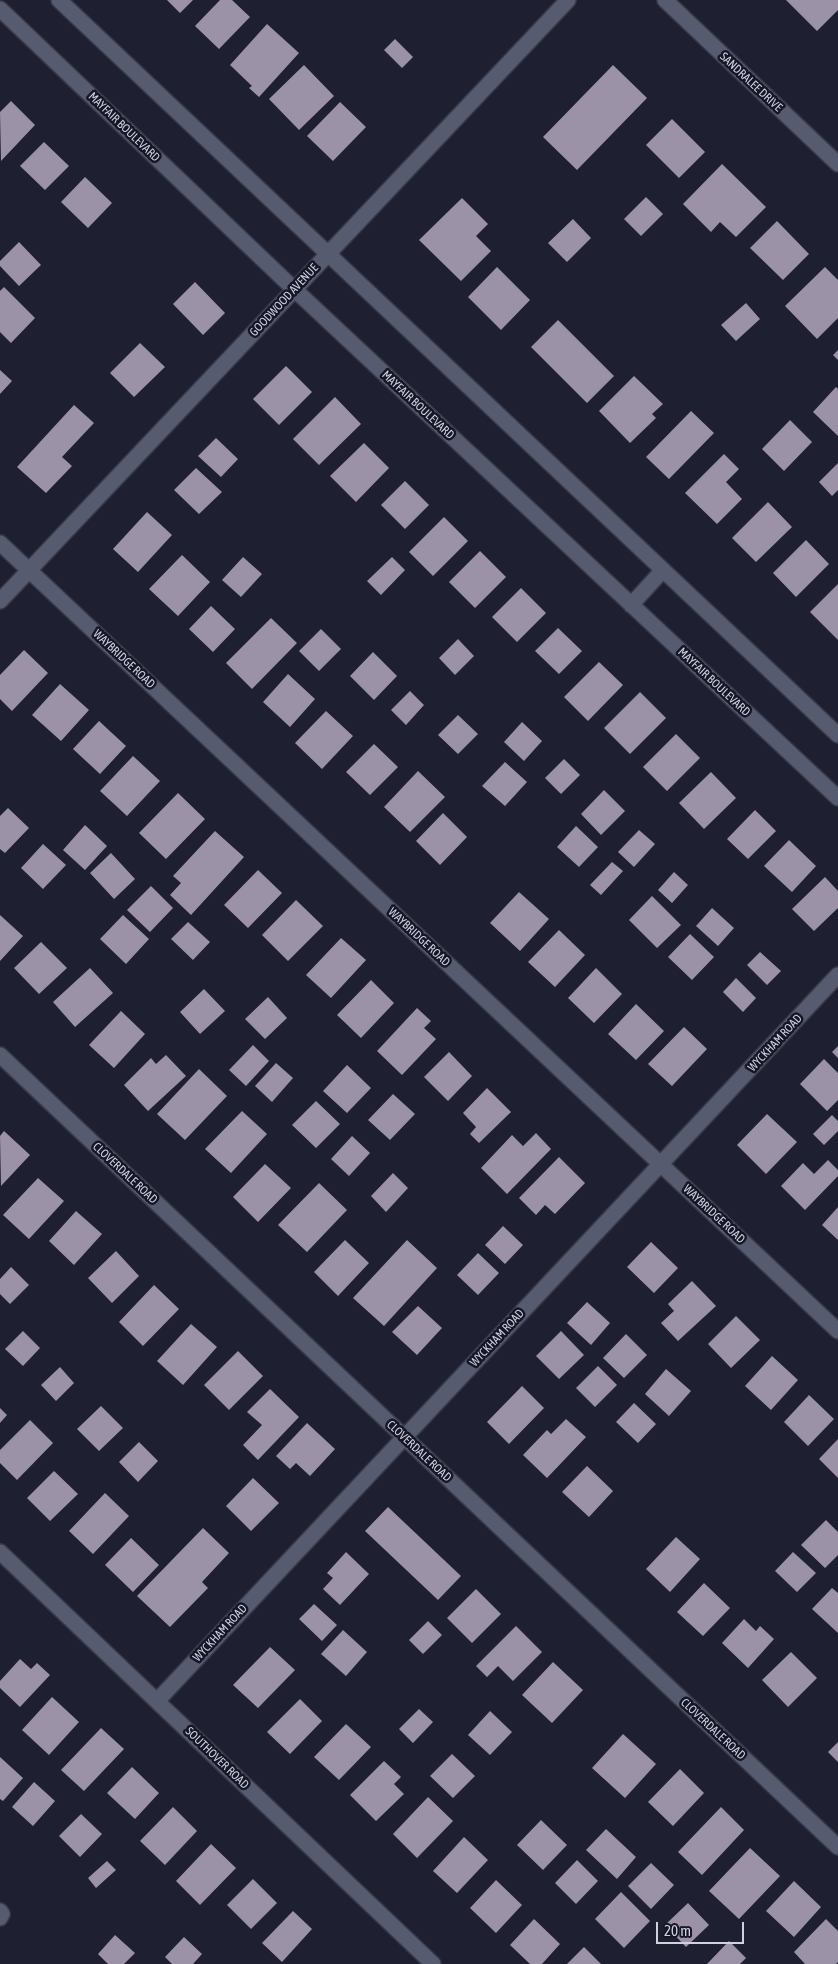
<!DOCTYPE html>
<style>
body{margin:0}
#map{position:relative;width:838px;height:1964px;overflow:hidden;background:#1e2032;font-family:"Asap Condensed",sans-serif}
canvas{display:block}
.scale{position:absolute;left:656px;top:1922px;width:88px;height:22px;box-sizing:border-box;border:2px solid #cfd1dd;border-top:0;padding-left:6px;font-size:15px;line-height:18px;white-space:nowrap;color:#cfd1dd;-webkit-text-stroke:4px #151728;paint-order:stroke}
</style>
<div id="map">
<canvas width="838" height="1964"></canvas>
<div class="scale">20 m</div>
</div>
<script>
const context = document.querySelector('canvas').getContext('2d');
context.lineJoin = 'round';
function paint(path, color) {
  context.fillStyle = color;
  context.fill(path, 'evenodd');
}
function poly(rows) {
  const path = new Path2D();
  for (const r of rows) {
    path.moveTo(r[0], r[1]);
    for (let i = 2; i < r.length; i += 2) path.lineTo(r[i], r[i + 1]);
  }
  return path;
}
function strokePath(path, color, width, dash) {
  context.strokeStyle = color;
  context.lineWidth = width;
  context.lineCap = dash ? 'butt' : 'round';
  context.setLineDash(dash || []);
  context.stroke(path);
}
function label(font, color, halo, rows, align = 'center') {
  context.font = font + ' "Asap Condensed",sans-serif';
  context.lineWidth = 5;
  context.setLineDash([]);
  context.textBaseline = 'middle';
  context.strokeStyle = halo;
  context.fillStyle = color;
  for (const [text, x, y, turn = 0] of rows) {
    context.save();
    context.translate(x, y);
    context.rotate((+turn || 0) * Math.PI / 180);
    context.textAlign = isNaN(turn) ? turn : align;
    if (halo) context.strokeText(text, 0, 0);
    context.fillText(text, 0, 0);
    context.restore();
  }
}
paint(poly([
 [167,0,193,0,180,13],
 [220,0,232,0,250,17,219,49,195,26],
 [786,0,838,0,838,10,817,31],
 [267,24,299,53,259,97,249,88,252,86,230,65],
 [395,39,413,57,402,68,384,50],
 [304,65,334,96,299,130,269,99],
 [613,65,647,98,577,170,543,137],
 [11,101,35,125,1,161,0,112],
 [340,102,366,127,333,161,307,136],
 [672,119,705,152,679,178,646,145],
 [44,142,69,166,45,190,20,166],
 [722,164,766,207,736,237,720,222,711,232,683,204],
 [85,177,112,203,88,228,61,202],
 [646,197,663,214,641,236,624,219],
 [462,198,488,224,476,236,491,251,461,281,419,240],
 [573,219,591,238,567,262,548,243],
 [777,221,809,254,783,280,750,248],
 [19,242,41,265,19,286,0,266,0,261],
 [497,267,530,300,501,330,468,297],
 [825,267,838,280,838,318,817,339,785,306],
 [195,282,225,313,203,335,173,304],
 [4,287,35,318,11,343,0,332,0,291],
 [746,303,760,319,736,341,721,325],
 [558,320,614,376,587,403,531,347],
 [140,343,165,367,134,397,110,373],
 [838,350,838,360,833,355],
 [286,366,312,392,279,425,253,399],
 [0,370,12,381,0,394],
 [634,376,663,404,652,414,656,418,630,443,599,411],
 [836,387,838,389,838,436,813,412],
 [335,397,361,424,319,465,293,439],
 [74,405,94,423,62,457,72,466,46,493,17,467],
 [691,411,714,433,669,479,646,457],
 [790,420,812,442,784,471,762,449],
 [216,438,238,459,221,477,198,456],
 [364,443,389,468,356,502,330,476],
 [724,454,739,469,726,482,742,499,717,524,685,493],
 [838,463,838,490,832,496,819,482],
 [196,468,222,492,199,514,174,490],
 [405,481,429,505,405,529,381,505],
 [768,502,792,527,756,562,732,538],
 [147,512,172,535,138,572,113,549],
 [444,517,468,541,433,576,409,552],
 [806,540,829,564,796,597,773,573],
 [480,551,506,577,475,608,449,582],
 [182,555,210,582,178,616,149,589],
 [243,557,262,574,241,597,222,580],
 [392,557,405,570,381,595,367,581],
 [838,584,838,640,810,612],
 [521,588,546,613,517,642,492,617],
 [211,606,235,629,213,652,189,629],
 [271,618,297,643,252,689,226,663],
 [558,628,582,651,559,674,535,651],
 [321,629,341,649,319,671,299,651],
 [458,639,474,656,455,675,439,658],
 [24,650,48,673,12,711,0,699,0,675],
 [373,652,397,676,374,700,350,676],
 [599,662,623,685,588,721,564,697],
 [288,674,315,699,290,727,263,702],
 [60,684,89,710,61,741,32,715],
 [410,691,424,705,406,725,391,710],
 [640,692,666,718,630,754,604,728],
 [326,711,353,736,322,769,295,743],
 [458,715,478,734,458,754,438,735],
 [99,721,126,746,100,774,73,749],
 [522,722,542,741,524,761,504,742],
 [676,734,700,758,667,791,643,767],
 [374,744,398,767,370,795,346,772],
 [133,756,160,781,127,816,100,791],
 [564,759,580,775,561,794,545,778],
 [505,762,527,782,505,806,482,786],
 [418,771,445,797,410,832,384,807],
 [711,772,736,798,704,829,679,803],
 [604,790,625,811,601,835,581,814],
 [178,793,205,819,166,859,139,833],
 [8,808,29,828,5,853,0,849,0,816],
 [755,810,776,831,748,859,727,839],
 [443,813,467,837,440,865,416,841],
 [85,825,107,846,85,870,63,850],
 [576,826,598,847,579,867,557,847],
 [639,830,655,844,634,867,618,852],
 [215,831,244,857,191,915,170,895,181,883,173,876],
 [789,840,816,866,792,892,764,866],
 [43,844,66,865,43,889,21,868],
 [111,853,135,879,114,899,90,873],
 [612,862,623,871,601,895,590,885],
 [258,870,282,893,248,928,224,905],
 [674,872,688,885,672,903,658,890],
 [825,877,838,891,838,908,814,931,792,909],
 [151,886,173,908,150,932,127,910],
 [519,892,549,919,520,951,490,923],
 [652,896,681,925,657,948,629,920],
 [296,900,323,926,288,961,262,935],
 [712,908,734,928,718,946,696,926],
 [0,915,23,936,0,961],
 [123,915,149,939,126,964,100,939],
 [188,922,210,942,193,960,171,939],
 [559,930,585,955,555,987,528,962],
 [690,934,714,957,692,980,668,957],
 [341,938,366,960,331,998,306,975],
 [41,942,67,968,39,994,14,968],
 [760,952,781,971,767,985,747,965],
 [90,968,113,993,75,1027,53,1002],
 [596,968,622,994,594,1023,568,998],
 [736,978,756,998,743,1012,723,992],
 [371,980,394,1003,361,1038,337,1015],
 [204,989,225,1011,200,1034,180,1012],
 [268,997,287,1018,265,1039,245,1019],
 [636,1004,664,1031,636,1060,608,1034],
 [417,1008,431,1021,424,1028,436,1039,402,1075,377,1051],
 [121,1011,145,1034,114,1068,89,1045],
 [684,1027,707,1049,672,1086,648,1064],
 [253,1045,269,1061,246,1086,229,1070],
 [838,1046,838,1058,832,1052],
 [449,1052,472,1076,448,1101,424,1077],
 [166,1055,186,1076,148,1111,124,1085,151,1058,156,1064],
 [824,1059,838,1073,838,1100,827,1111,800,1084],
 [276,1063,293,1078,272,1102,255,1086],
 [347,1065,371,1088,347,1113,323,1091],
 [199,1069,227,1096,185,1140,157,1114],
 [487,1088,511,1112,479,1143,470,1134,476,1127,463,1113],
 [393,1094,415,1114,390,1140,368,1120],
 [316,1101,340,1124,316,1148,292,1125],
 [242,1111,267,1134,231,1173,205,1149],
 [767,1114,797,1142,766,1174,737,1145],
 [832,1115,838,1121,838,1131,824,1145,813,1134],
 [4,1131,30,1155,1,1186,0,1136],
 [536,1133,551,1149,507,1194,481,1168,512,1135,523,1146],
 [352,1136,370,1153,349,1176,331,1159],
 [559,1157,585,1183,555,1214,545,1205,536,1215,519,1198],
 [828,1160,838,1170,838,1176,805,1210,781,1186,803,1163,814,1174],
 [265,1164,291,1188,258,1222,233,1197],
 [393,1173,408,1188,386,1212,371,1196],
 [38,1178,64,1201,29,1239,3,1215],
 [319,1183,347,1210,307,1252,278,1225],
 [838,1207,838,1240,822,1225],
 [76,1211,102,1234,74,1265,49,1241],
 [503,1226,523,1245,505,1264,485,1245],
 [345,1240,369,1263,338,1296,314,1272],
 [407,1240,437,1268,384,1326,353,1298],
 [651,1242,678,1268,654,1293,627,1267],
 [116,1251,139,1276,112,1303,88,1278],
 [478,1253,499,1273,478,1295,457,1275],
 [11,1267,29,1285,10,1304,0,1294,0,1279],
 [692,1281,716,1306,678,1341,661,1323,674,1311,668,1304],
 [154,1285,179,1309,143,1346,119,1322],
 [587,1302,610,1323,591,1345,567,1323],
 [418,1306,442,1328,417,1355,392,1332],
 [736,1316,760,1340,731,1368,708,1344],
 [191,1324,217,1347,183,1385,157,1361],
 [23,1331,40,1348,23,1366,5,1349],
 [561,1331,584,1355,559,1379,536,1356],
 [626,1334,647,1355,624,1378,603,1358],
 [238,1351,263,1376,229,1410,204,1385],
 [772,1356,798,1380,771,1410,745,1386],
 [598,1366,617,1385,595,1407,576,1388],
 [60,1367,74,1383,56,1401,41,1385],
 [666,1369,691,1391,669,1416,645,1394],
 [522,1386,544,1408,509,1444,487,1422],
 [270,1389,299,1417,258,1460,243,1445,262,1425,247,1412],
 [809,1395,834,1419,808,1446,784,1422],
 [634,1403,656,1424,638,1443,616,1422],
 [101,1406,123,1428,99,1451,77,1429],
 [0,1408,7,1415,0,1423],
 [566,1419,586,1437,547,1478,523,1455,547,1430,551,1434],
 [30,1420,53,1443,17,1480,0,1463,0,1450],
 [307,1423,335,1449,310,1476,296,1463,290,1469,276,1456],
 [838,1439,838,1478,819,1459],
 [139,1442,158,1461,138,1482,119,1462],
 [587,1466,613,1491,589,1517,562,1492],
 [54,1471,78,1494,50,1521,27,1498],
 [253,1478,279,1503,251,1531,226,1506],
 [105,1493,129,1516,93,1554,69,1531],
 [388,1507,461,1576,438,1600,365,1531],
 [826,1520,838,1532,838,1555,825,1568,801,1545],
 [203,1528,229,1553,202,1582,208,1588,170,1627,137,1596],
 [676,1537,700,1559,670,1592,646,1569],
 [131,1538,159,1565,133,1592,105,1565],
 [346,1552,369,1574,340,1605,323,1589,333,1578,327,1573],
 [793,1552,816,1573,797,1592,775,1571],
 [704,1583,730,1608,703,1636,677,1612],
 [832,1588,838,1593,838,1633,812,1609],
 [476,1589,501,1614,472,1643,447,1618],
 [314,1604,337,1625,322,1641,299,1619],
 [744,1619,756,1631,760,1626,774,1639,748,1668,722,1643],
 [428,1621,442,1635,423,1654,409,1640],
 [516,1626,542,1652,513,1681,498,1666,487,1677,476,1666],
 [343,1630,367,1652,346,1676,321,1654],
 [270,1647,295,1670,258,1708,233,1685],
 [791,1652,817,1678,788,1707,762,1680],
 [20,1659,31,1669,37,1663,50,1675,20,1707,0,1688,0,1681],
 [553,1662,583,1690,552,1723,522,1695],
 [52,1697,79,1722,49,1755,22,1730],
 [300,1699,322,1721,290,1754,267,1732],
 [419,1709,433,1722,413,1743,399,1729],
 [490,1711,512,1732,490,1755,468,1735],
 [346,1724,371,1747,339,1780,314,1757],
 [101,1728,124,1749,84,1791,61,1770],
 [623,1734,656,1764,625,1798,592,1768],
 [838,1742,838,1762,828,1752],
 [452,1754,475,1776,453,1798,430,1776],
 [0,1757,23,1778,3,1801,0,1799],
 [384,1761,401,1777,394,1784,404,1794,376,1821,350,1795],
 [132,1767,159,1793,135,1819,107,1793],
 [680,1769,704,1793,673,1826,648,1802],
 [34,1782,55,1801,33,1826,12,1807],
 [428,1797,453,1821,417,1858,393,1834],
 [173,1807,197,1831,165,1865,140,1841],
 [721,1807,744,1830,702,1875,678,1852],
 [81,1814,102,1834,80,1857,59,1836],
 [541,1820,567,1845,543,1870,517,1845],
 [606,1829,636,1857,617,1879,586,1850],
 [464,1837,488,1860,457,1893,433,1871],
 [211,1844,236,1868,200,1905,176,1881],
 [750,1848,780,1876,739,1919,709,1891],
 [577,1860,598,1881,576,1904,555,1883],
 [107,1861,116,1870,96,1888,88,1878],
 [651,1863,674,1885,651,1909,628,1886],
 [253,1879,277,1903,251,1929,227,1905],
 [496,1880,522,1905,496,1933,470,1908],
 [794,1881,821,1907,794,1937,766,1911],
 [621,1892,650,1921,624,1948,595,1919],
 [688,1903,709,1925,686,1947,665,1925],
 [293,1911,312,1929,282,1962,262,1943],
 [534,1919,560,1944,542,1964,530,1964,510,1945],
 [826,1919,838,1931,838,1962,836,1964,805,1964,794,1952],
 [115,1935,135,1953,124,1964,108,1964,98,1954],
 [184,1937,202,1954,193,1964,172,1964,165,1957],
 [729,1941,746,1958,740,1964,707,1964],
 [584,1947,601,1964,567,1964]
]), '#9c92a8');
const minor = poly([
 [59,0,838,735],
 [665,0,838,164],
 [0,9,294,289,838,798],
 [0,543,838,1331],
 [0,601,568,0],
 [631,605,663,570],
 [0,1055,838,1847],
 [0,1552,433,1964],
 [157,1701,838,975],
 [0,1911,2,1914,0,1918]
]);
strokePath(minor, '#383a48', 18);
strokePath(minor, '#575b70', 15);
label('12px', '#cfd1dd', '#151728', [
 ["SANDRALEE DRIVE",751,82,43],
 ["MAYFAIR BOULEVARD",124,127,44],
 ["GOODWOOD AVENUE",284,300,-47],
 ["MAYFAIR BOULEVARD",418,405,43],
 ["WAYBRIDGE ROAD",124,659,43],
 ["MAYFAIR BOULEVARD",714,682,43],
 ["WAYBRIDGE ROAD",419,937,43],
 ["WYCKHAM ROAD",775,1043,-47],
 ["CLOVERDALE ROAD",125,1173,43],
 ["WAYBRIDGE ROAD",714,1214,43],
 ["WYCKHAM ROAD",497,1338,-47],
 ["CLOVERDALE ROAD",419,1451,43],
 ["WYCKHAM ROAD",220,1633,-47],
 ["CLOVERDALE ROAD",713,1729,43],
 ["SOUTHOVER ROAD",217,1758,44]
]);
</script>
